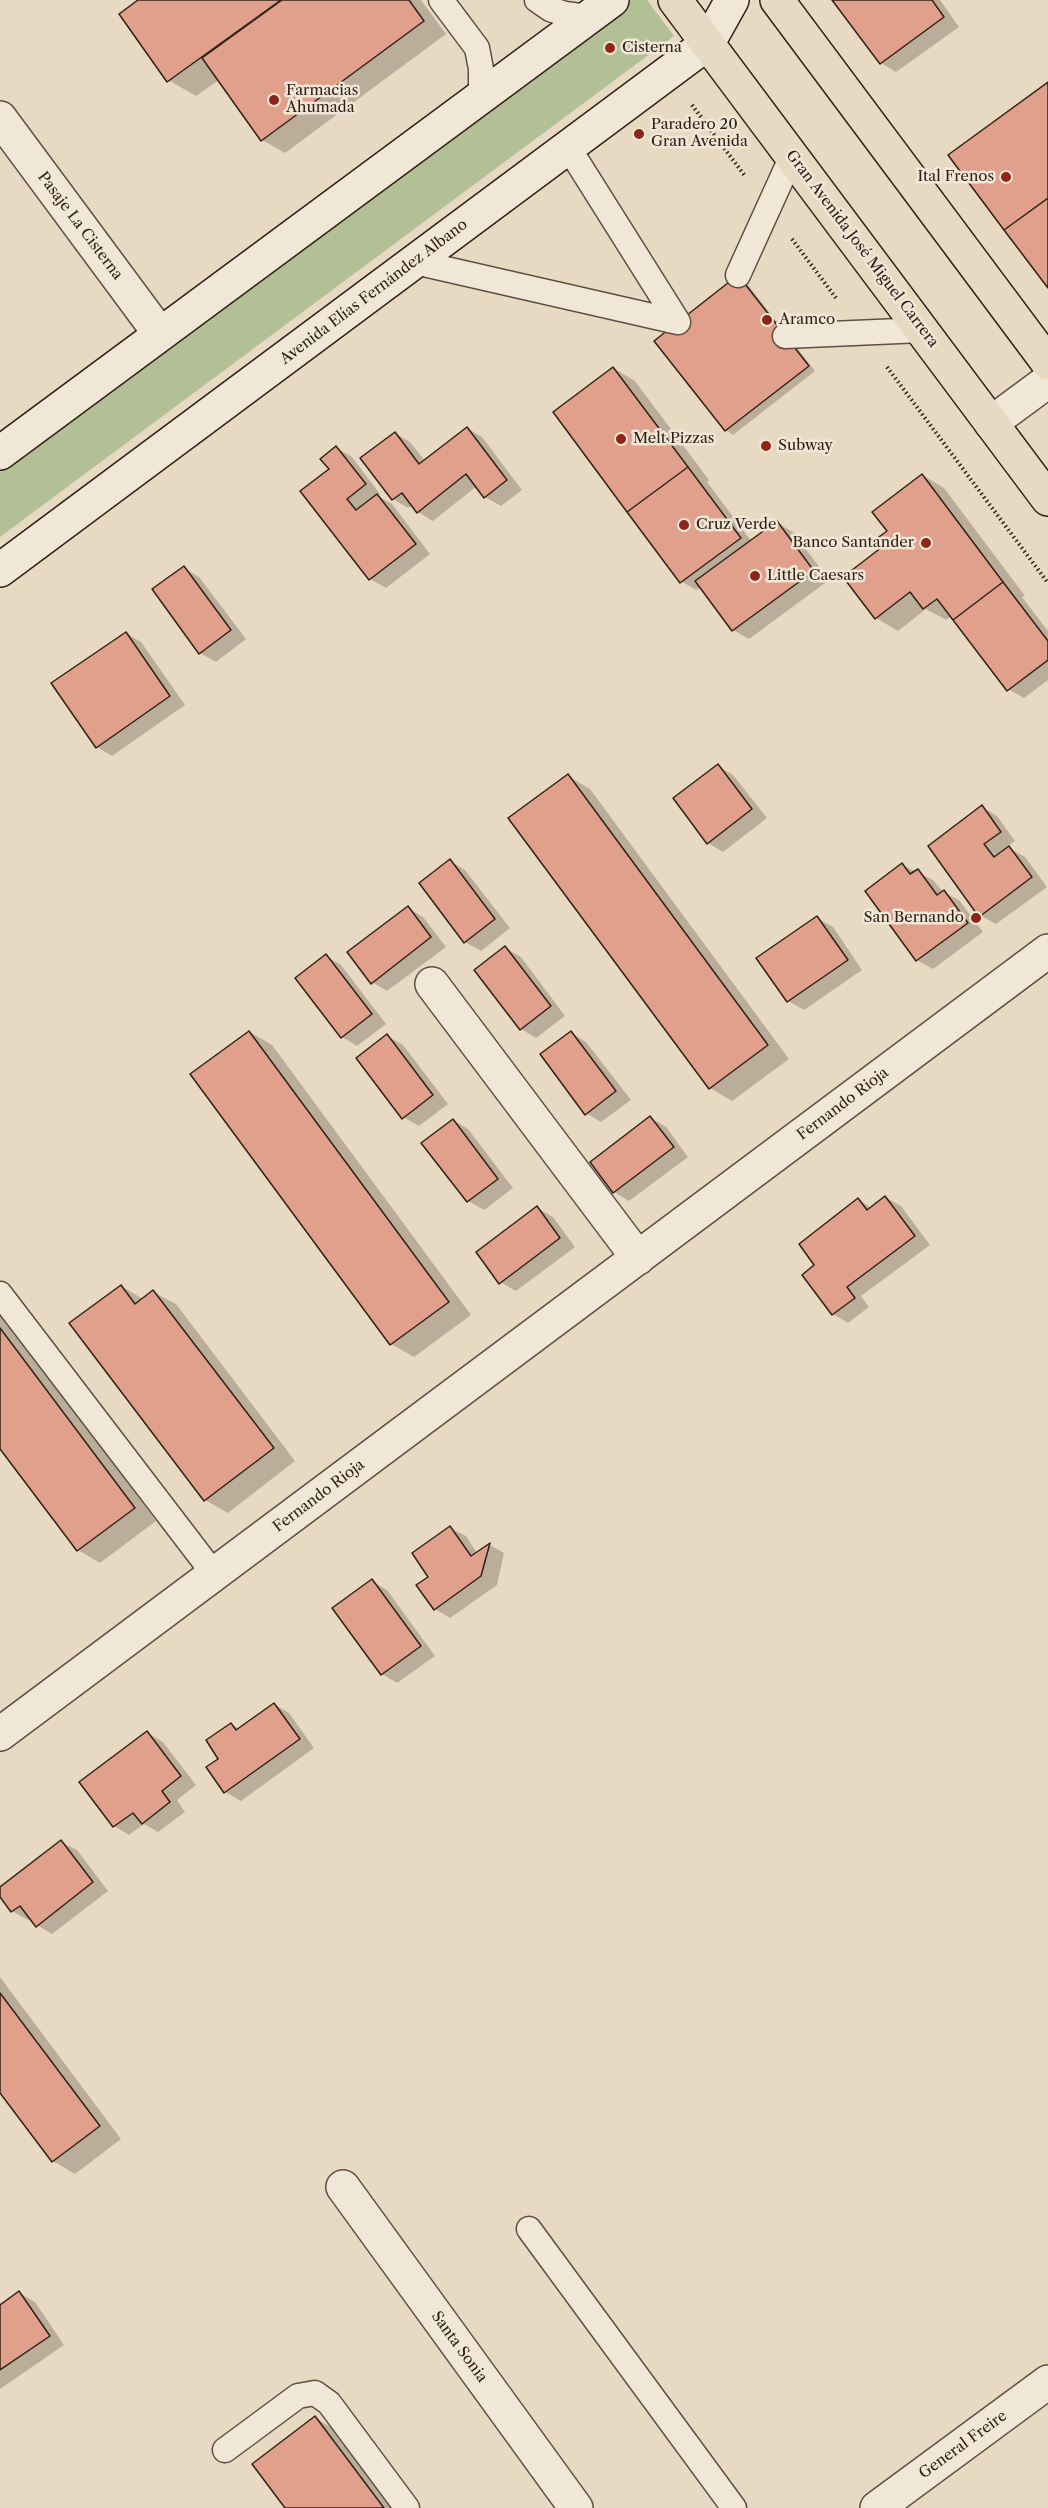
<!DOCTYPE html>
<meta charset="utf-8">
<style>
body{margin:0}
canvas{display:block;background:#e8dac2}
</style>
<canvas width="1048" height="2508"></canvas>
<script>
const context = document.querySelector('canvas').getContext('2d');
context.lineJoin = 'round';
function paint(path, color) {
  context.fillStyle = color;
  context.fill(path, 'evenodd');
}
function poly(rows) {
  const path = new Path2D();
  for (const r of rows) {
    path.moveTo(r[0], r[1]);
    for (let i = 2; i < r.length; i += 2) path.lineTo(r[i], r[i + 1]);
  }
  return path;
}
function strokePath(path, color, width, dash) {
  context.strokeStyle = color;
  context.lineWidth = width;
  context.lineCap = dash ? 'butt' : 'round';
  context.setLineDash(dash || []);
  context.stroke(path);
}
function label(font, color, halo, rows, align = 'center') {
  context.font = font + ' "Libre Caslon Text",serif';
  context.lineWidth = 5;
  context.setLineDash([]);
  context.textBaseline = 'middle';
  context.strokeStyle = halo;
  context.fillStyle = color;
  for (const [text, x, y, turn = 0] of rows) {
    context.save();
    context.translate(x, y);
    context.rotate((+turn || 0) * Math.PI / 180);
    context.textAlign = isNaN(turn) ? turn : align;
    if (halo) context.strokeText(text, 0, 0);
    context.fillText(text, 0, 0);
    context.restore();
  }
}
paint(poly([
 [631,0,647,0,674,36,0,537,0,469]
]), '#b3c095');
paint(poly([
 [140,0,421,0,446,34,285,153,262,140,219,80,196,96,168,80],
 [833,0,940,0,959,27,896,72,881,63],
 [745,281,815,371,733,435,726,430],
 [613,368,635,381,709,480,707,482,752,542,777,523,793,532,829,580,749,639,733,630,701,587,696,590,681,581],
 [467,428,482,437,522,490,501,506,485,497,477,486,433,521,418,512,413,505,408,508,393,499,395,433,410,442,425,461],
 [337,448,352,457,380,494,378,496,392,504,430,554,386,588,370,579,331,469],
 [922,475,944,488,1025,596,1022,597,1048,631,1048,680,1024,698,1008,689,952,616,946,620,926,609,898,631,876,618,884,547,889,531],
 [184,568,199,577,246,639,216,662,200,653],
 [126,633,141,642,185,705,112,756,97,747],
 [718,766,733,775,767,818,723,852,708,843],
 [568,776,590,789,789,1059,732,1101,710,1088],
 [982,807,997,816,1015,841,1007,847,1025,857,1047,887,996,924,980,915],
 [450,861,465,870,510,928,481,951,465,942,421,883],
 [902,865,933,880,943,892,959,900,983,932,933,969,917,960,867,891],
 [408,908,423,917,446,947,387,991,372,982],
 [817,918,833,927,862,970,804,1010,788,1001,758,959],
 [505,948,521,957,565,1016,536,1038,521,1029],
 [326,956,341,965,386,1024,357,1046,342,1037],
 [250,1032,272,1045,471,1315,414,1357,391,1344,192,1075],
 [571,1033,586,1042,631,1100,601,1122,586,1113],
 [387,1036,403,1045,448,1104,419,1126,403,1117],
 [651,1118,666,1127,688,1157,629,1201,614,1192],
 [453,1120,468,1129,513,1188,484,1210,468,1201],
 [885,1197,901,1206,930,1245,861,1296,869,1307,848,1323,833,1314,817,1266,859,1200,872,1208],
 [537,1208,553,1217,575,1247,516,1291,500,1282],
 [121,1286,143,1299,153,1292,176,1304,295,1461,228,1513,205,1500],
 [0,1313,156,1521,100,1563,78,1550,0,1446],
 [450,1528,466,1536,477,1553,490,1545,504,1553,497,1585,450,1618,435,1609,430,1577],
 [372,1581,387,1590,435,1656,397,1683,382,1674],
 [274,1704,289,1713,314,1748,241,1801,225,1792,220,1759,231,1724,239,1729],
 [147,1733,163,1742,196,1785,177,1800,185,1812,158,1832,144,1824,129,1835,114,1826],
 [61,1842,77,1850,108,1891,52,1934,37,1925,31,1918,28,1920,12,1911,0,1895,0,1889],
 [0,1977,121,2139,75,2174,53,2161,0,2090],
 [20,2293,35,2302,64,2345,0,2389,0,2307],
 [315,2418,343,2434,398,2508,287,2508]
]), '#0003');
const building = poly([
 [138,0,281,0,167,82,119,14,138,0],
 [282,0,409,0,424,21,261,141,202,58,282,0],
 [832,0,932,0,944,17,880,64,832,0],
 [1048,82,1048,198,1004,230,948,155,1048,82],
 [1048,198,1048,288,1004,230,1048,198],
 [738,275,809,366,725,431,654,341,738,275],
 [613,367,688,467,627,512,553,412,613,367],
 [467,427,507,480,484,498,466,474,417,513,402,493,392,500,360,458,395,432,419,464,467,427],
 [336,446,366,484,347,499,356,510,377,494,416,544,369,580,300,491,329,469,320,459,336,446],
 [688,467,741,538,680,583,627,512,688,467],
 [922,474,1003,582,953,620,937,599,923,609,910,592,875,619,843,577,882,547,876,539,887,531,872,512,922,474],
 [777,521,814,571,732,631,695,581,777,521],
 [184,566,231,630,199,654,152,589,184,566],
 [1003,582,1048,641,1048,660,1007,691,953,620,1003,582],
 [126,632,170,696,96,748,51,683,126,632],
 [718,764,752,809,707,844,673,798,718,764],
 [568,774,768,1045,709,1089,508,818,568,774],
 [982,805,1001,832,984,844,994,857,1009,846,1032,877,979,917,928,846,982,805],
 [450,859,495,919,464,943,419,883,450,859],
 [902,863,910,874,918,869,937,895,944,890,968,923,916,961,865,891,902,863],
 [408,906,431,937,371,984,347,952,408,906],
 [817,916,848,960,787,1002,756,958,817,916],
 [505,946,551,1006,520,1030,474,970,505,946],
 [326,954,372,1014,341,1038,295,978,326,954],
 [249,1031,449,1302,390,1345,190,1074,249,1031],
 [571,1031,616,1091,585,1115,540,1054,571,1031],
 [387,1034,433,1095,402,1119,356,1058,387,1034],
 [650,1116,674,1147,613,1193,590,1162,650,1116],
 [453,1119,498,1179,467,1202,421,1143,453,1119],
 [885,1196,915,1236,847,1287,855,1298,832,1315,802,1275,814,1265,799,1244,858,1198,867,1210,885,1196],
 [537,1206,560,1238,499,1284,476,1252,537,1206],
 [121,1285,135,1304,153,1290,274,1448,204,1501,69,1323,121,1285],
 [0,1328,135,1508,77,1551,0,1449,0,1328],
 [450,1526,471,1556,490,1543,481,1576,434,1610,416,1585,428,1577,412,1553,450,1526],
 [372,1579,421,1646,381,1675,332,1608,372,1579],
 [274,1703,300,1739,224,1793,206,1767,218,1759,206,1740,231,1723,236,1730,274,1703],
 [147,1731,181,1776,162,1791,170,1802,142,1824,133,1813,113,1827,79,1782,147,1731],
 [61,1840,93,1882,36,1927,20,1906,11,1912,0,1897,0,1887,61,1840],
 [0,1993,100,2126,52,2162,0,2093,0,1993],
 [19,2291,50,2336,0,2370,0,2305,19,2291],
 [315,2416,384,2508,285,2508,252,2464,315,2416]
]);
paint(building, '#e0a08c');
strokePath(building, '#312117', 1.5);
const service = poly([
 [441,0,477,48,481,69,481,96],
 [537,0,550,9,565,14,588,17],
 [568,147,678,322],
 [415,262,678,322],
 [738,275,792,156],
 [785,336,922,330],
 [0,1294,214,1574],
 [529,2229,734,2508],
 [225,2450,298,2396,315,2393,329,2403,407,2508]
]);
const minor = poly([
 [0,118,160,334],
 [991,423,1048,381],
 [432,984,638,1258],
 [0,1734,1048,951],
 [343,2187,576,2508]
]);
const tertiary = poly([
 [877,2508,1048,2382]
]);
const secondary = poly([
 [0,453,612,0],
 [0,570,708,43,732,0]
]);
const primary = poly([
 [675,0,1048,499],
 [777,0,1048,363]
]);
strokePath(service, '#5f4f42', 27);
strokePath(minor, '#5f4f42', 36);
strokePath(tertiary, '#5f4f42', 36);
strokePath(secondary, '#312117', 36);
strokePath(primary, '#312117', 36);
strokePath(poly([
 [692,105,745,176],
 [792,239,836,298],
 [887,367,1048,583]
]), '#312117', 4, [1.5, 3]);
strokePath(service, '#f0e7d7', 24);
strokePath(minor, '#f0e7d7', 33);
strokePath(tertiary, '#f0e7d7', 33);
strokePath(secondary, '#f0e7d7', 33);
strokePath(primary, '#e8dac2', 33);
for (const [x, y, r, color] of [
 [610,48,6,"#8f2418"],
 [274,100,6,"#8f2418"],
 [639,134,6,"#8f2418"],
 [1006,177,6,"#8f2418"],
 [767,320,6,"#8f2418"],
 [621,439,6,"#8f2418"],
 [766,446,6,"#8f2418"],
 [684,525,6,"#8f2418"],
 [926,543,6,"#8f2418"],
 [755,576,6,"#8f2418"],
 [976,918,6,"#8f2418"]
]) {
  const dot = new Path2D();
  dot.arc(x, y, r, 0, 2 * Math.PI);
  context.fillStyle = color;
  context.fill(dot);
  strokePath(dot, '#f0e7d7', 2);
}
label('15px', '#312117', '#f0e7d7', [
 ["Cisterna",622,48],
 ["Farmacias",286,91],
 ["Ahumada",286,108],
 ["Paradero 20",651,125],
 ["Gran Avenida",651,142],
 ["Ital Frenos",994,177,"right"],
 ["Aramco",779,320],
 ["Melt Pizzas",633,439],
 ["Subway",778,446],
 ["Cruz Verde",696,525],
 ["Banco Santander",914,543,"right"],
 ["Little Caesars",767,576],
 ["San Bernando",964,918,"right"]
], 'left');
label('15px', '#312117', '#f0e7d7', [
 ["Pasaje La Cisterna",80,226,53],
 ["Gran Avenida José Miguel Carrera",862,249,53],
 ["Avenida Elías Fernández Albano",374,292,-37],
 ["Fernando Rioja",843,1104,-37],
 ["Fernando Rioja",319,1496,-37],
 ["Santa Sonia",459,2347,54],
 ["General Freire",963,2445,-36]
]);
</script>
